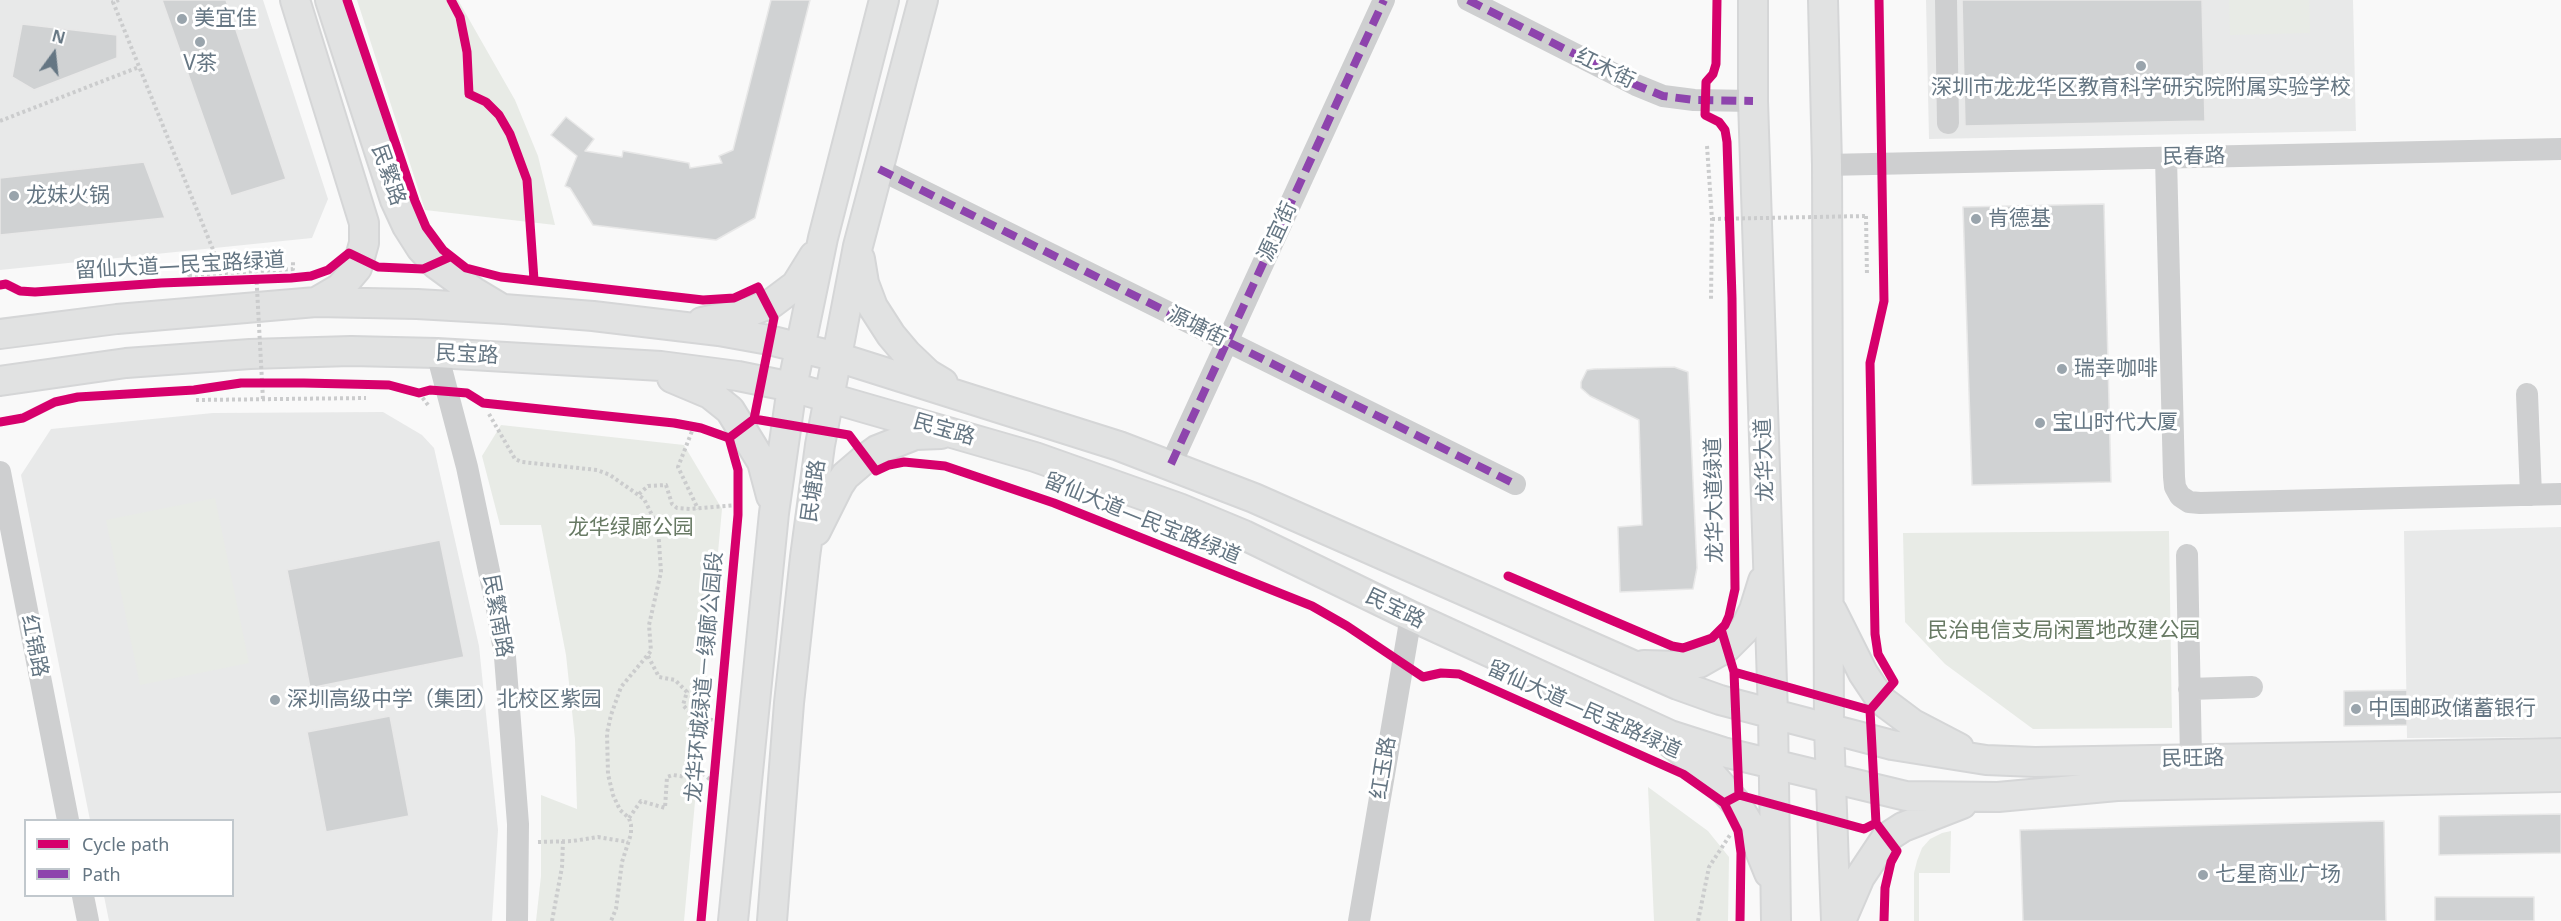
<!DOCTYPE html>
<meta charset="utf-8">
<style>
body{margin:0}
#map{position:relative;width:2561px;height:921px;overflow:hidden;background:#f9f9f9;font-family:"Noto Sans",sans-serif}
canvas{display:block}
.legend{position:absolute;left:24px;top:819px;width:210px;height:78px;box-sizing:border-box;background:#fff;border:2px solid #c1c8cd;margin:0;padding:8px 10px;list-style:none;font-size:18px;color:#657683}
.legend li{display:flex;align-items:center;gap:12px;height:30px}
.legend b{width:30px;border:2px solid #c1c8cd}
.north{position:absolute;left:24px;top:24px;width:60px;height:60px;-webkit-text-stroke:4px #fff;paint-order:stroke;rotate:15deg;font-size:16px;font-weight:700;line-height:24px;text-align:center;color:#657683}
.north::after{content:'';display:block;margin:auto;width:21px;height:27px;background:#657683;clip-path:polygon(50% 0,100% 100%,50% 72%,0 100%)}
</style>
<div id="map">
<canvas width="2561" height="921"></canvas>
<ul class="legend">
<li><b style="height:8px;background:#d6006c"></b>Cycle path</li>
<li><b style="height:8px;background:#8e44ad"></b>Path</li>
</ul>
<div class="north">N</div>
</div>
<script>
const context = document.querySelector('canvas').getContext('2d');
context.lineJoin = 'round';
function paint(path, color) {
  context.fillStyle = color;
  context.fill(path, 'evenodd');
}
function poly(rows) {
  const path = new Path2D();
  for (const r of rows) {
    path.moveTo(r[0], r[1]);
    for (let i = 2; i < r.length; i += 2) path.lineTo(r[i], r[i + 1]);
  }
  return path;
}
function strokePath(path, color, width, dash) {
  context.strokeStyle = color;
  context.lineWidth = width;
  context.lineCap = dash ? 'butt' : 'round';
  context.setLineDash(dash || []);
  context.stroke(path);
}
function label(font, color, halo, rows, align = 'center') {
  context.font = font + ' "Noto Sans","Noto Sans SC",sans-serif';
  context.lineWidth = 6;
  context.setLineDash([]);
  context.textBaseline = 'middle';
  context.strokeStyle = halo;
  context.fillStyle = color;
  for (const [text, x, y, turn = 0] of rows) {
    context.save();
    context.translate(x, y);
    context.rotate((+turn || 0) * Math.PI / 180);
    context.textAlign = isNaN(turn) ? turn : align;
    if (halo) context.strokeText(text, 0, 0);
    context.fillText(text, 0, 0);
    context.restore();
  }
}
paint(poly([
 [0,0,263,0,328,199,312,238,0,270],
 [1926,0,2353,0,2356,131,1929,139],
 [383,412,422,435,434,448,479,646,498,830,492,921,109,921,104,896,232,896,232,820,90,820,21,475,51,429,213,413],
 [2561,527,2561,737,2407,738,2404,531]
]), '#e8e9e9');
paint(poly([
 [357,0,458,0,515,100,538,156,555,225,425,210],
 [2229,0,2309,0,2310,33,2230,35],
 [501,425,684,445,722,509,684,921,536,921,541,876,541,795,577,809,575,739,566,655,541,525,500,525,482,456],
 [215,498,249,663,140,685,106,520],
 [2169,531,2172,728,2033,729,1945,664,1905,622,1903,533],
 [1648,787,1708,831,1729,857,1728,921,1654,921],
 [1951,831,1950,873,1919,873,1919,921,1914,921,1914,873,1917,861,1922,848,1930,839,1942,833]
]), '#e8ebe6');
const building = poly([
 [162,0,226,0,286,179,231,196,162,0],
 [771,0,810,0,755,218,716,240,593,225,570,188,565,186,577,156,551,135,566,117,594,139,585,151,622,157,623,151,689,163,690,168,722,163,719,156,733,150,771,0],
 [1962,0,2202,0,2205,121,1965,126,1962,0],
 [22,24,117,35,117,58,34,90,12,77,22,24],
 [144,162,165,218,0,235,0,178,144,162],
 [2104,204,2111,482,1972,485,1963,207,2104,204],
 [1674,367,1688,372,1697,568,1693,589,1620,592,1618,527,1642,525,1639,420,1590,396,1581,388,1581,382,1587,370,1594,369,1674,367],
 [440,540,464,657,310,688,287,570,440,540],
 [2407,690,2407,725,2344,726,2344,691,2407,690],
 [390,716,409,816,326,832,307,732,390,716],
 [2561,814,2561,853,2439,855,2439,816,2561,814],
 [2384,821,2386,921,2023,921,2020,830,2384,821],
 [2435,897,2534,897,2534,921,2435,921,2435,897]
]);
paint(building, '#d0d2d3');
strokePath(building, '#e8e8e8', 1.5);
const major = poly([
 [295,0,364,223,364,243,357,268,340,288,316,302],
 [330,0,395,200,407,226,421,248,436,264,474,292,499,307],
 [1753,0,1753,101,1773,714,1776,921],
 [1823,0,1827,165,1829,728,1836,921],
 [860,259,864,283,873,307,891,335,907,354,928,374,943,383],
 [702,322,749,312,772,303,796,285,814,256],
 [0,334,117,319,316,302,417,304,504,309,593,316,719,331,769,340,837,357,1119,446,1254,498,1678,685,1720,700,1892,745,1986,760,2035,762,2561,753],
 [672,378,710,394,730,410,762,462,771,496],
 [0,381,126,363,250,354,351,351,437,353,661,366,738,376,792,387,1035,457,1179,508,1244,535,1411,616,1670,735,1723,752,1906,796,1998,797,2117,786,2561,777],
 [816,531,839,485,845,476,866,458,877,450,915,435,941,434],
 [1832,611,1863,673,1881,700,1913,724,1959,748],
 [1644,665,1679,666,1699,663,1727,647,1744,630,1754,610,1763,581],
 [1671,743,1709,772,1736,803,1750,826,1769,873],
 [733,921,774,513,792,387,823,238,884,0],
 [772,921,789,703,805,557,820,445,858,246,923,0],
 [1841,921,1860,877,1886,838,1903,827,1962,804]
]);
strokePath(major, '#d5d6d7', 32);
strokePath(poly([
 [119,0,113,2,220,267],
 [0,121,139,67],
 [1707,146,1712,219,1711,300],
 [1866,216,1867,276],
 [379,267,407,268],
 [188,269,189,275,293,269,293,262],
 [419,393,428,405],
 [196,400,366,398],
 [489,414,515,459,522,462,597,470,610,475,644,499,658,527,661,572,649,625,651,651,621,687,611,715,607,733,608,774,613,795,620,810,629,818,631,825,631,834,622,862,616,909,611,921],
 [694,426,678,467,698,509],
 [639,494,648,486,666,485,672,504,677,508,691,509,738,505],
 [648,656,659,677,675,680,687,692,683,705,691,714,719,722],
 [691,714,688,760,714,783],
 [629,818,641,801,665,808,667,777,673,775,686,777,694,765],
 [538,842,573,841,598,837,628,842],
 [552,921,562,867,563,841],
 [1698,921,1709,867,1730,835]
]), '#cbcccd', 4, [3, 3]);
strokePath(poly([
 [1468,0,1636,85,1663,96,1694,100,1753,101],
 [1946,0,1948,123],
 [2166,158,2174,477,2175,487,2180,496,2189,502,2200,503,2561,494],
 [1827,165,2561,149],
 [879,169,1515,484],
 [437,353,467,467,497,609,505,657,518,824,517,921],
 [2527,394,2531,495],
 [1171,464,1384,0],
 [0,472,68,820],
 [2187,555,2191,759],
 [2189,689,2252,687],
 [83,896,88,921],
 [1359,921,1411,616]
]), '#cecfd0', 22);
strokePath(major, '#e1e2e2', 28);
strokePath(poly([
 [1712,219,1866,216],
 [256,270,263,400]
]), '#cbcccd', 4, [3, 3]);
strokePath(poly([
 [1468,0,1636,85,1663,96,1694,100,1753,101],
 [879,169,1515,484],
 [1171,464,1384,0]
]), '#8e44ad', 8, [15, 8]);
strokePath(poly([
 [347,0,415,201,426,227,443,250,466,268,501,277,703,300,734,298,758,287,774,318,754,419,729,438],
 [451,0,460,17,467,52,469,94,486,102,499,115,510,134,527,180,534,280],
 [1879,0,1884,301,1870,363,1875,634,1878,654,1894,682,1870,710,1876,823,1897,851,1891,862,1885,888,1884,921],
 [0,285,6,284,20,291,35,292,161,283,291,278,311,276,328,270,349,253,378,267,423,269,450,257],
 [754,419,849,435,876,471,889,465,904,462,945,466,1054,503,1312,606,1347,626,1423,677,1441,673,1459,674,1683,774,1724,803,1738,831,1741,853,1740,921],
 [0,422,23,418,55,402,78,397,194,390,241,383,304,383,389,385,419,393,430,390,467,393,483,403,674,423,701,428,729,438],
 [1508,576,1672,646,1683,648,1712,638,1725,625,1729,616,1735,589,1732,298,1727,142,1725,130,1719,122,1705,115,1706,82,1713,74,1716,64,1717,0],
 [1721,629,1734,672,1739,795,1724,803],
 [1734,672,1870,710],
 [1739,795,1864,829,1876,823],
 [701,921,738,515,738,470,729,438]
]), '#d6006c', 9);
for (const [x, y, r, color] of [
 [182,19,6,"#99a4ac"],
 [200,42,6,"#99a4ac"],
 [2141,66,6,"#99a4ac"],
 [14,196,6,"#99a4ac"],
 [1976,219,6,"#99a4ac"],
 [2062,369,6,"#99a4ac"],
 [2040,423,6,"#99a4ac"],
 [275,700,6,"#99a4ac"],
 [2356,709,6,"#99a4ac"],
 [2203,875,6,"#99a4ac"]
]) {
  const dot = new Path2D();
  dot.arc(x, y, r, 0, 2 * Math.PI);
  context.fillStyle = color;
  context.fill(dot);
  strokePath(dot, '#fff', 2);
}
label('21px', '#657683', '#fff', [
 ["美宜佳",194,19],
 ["V茶",200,64,"center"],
 ["深圳市龙龙华区教育科学研究院附属实验学校",2141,88,"center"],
 ["龙妹火锅",26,196],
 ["肯德基",1988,219],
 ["瑞幸咖啡",2074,369],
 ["宝山时代大厦",2052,423],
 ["深圳高级中学（集团）北校区紫园",287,700],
 ["中国邮政储蓄银行",2368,709],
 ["七星商业广场",2215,875]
], 'left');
label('21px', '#657683', '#fff', [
 ["红木街",1605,69,26],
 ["民春路",2194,157,-1],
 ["民繁路",388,175,71],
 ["源宜街",1278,232,-65],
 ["留仙大道—民宝路绿道",180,266,-3],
 ["源塘街",1197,327,26],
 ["民宝路",467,355,3],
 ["民宝路",944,430,16],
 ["龙华大道",1765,460,-92],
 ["民塘路",814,491,-82],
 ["龙华大道绿道",1715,500,-91],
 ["留仙大道—民宝路绿道",1142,519,22],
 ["民宝路",1395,609,26],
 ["民繁南路",497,616,80],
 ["红锦路",34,646,79],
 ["龙华环城绿道－绿廊公园段",705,677,-85],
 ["留仙大道—民宝路绿道",1584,710,24],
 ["民旺路",2193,759,-1],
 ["红玉路",1384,768,-81]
]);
label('21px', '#687a64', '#fff', [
 ["龙华绿廊公园",631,528],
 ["民治电信支局闲置地改建公园",2064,631]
]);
</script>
